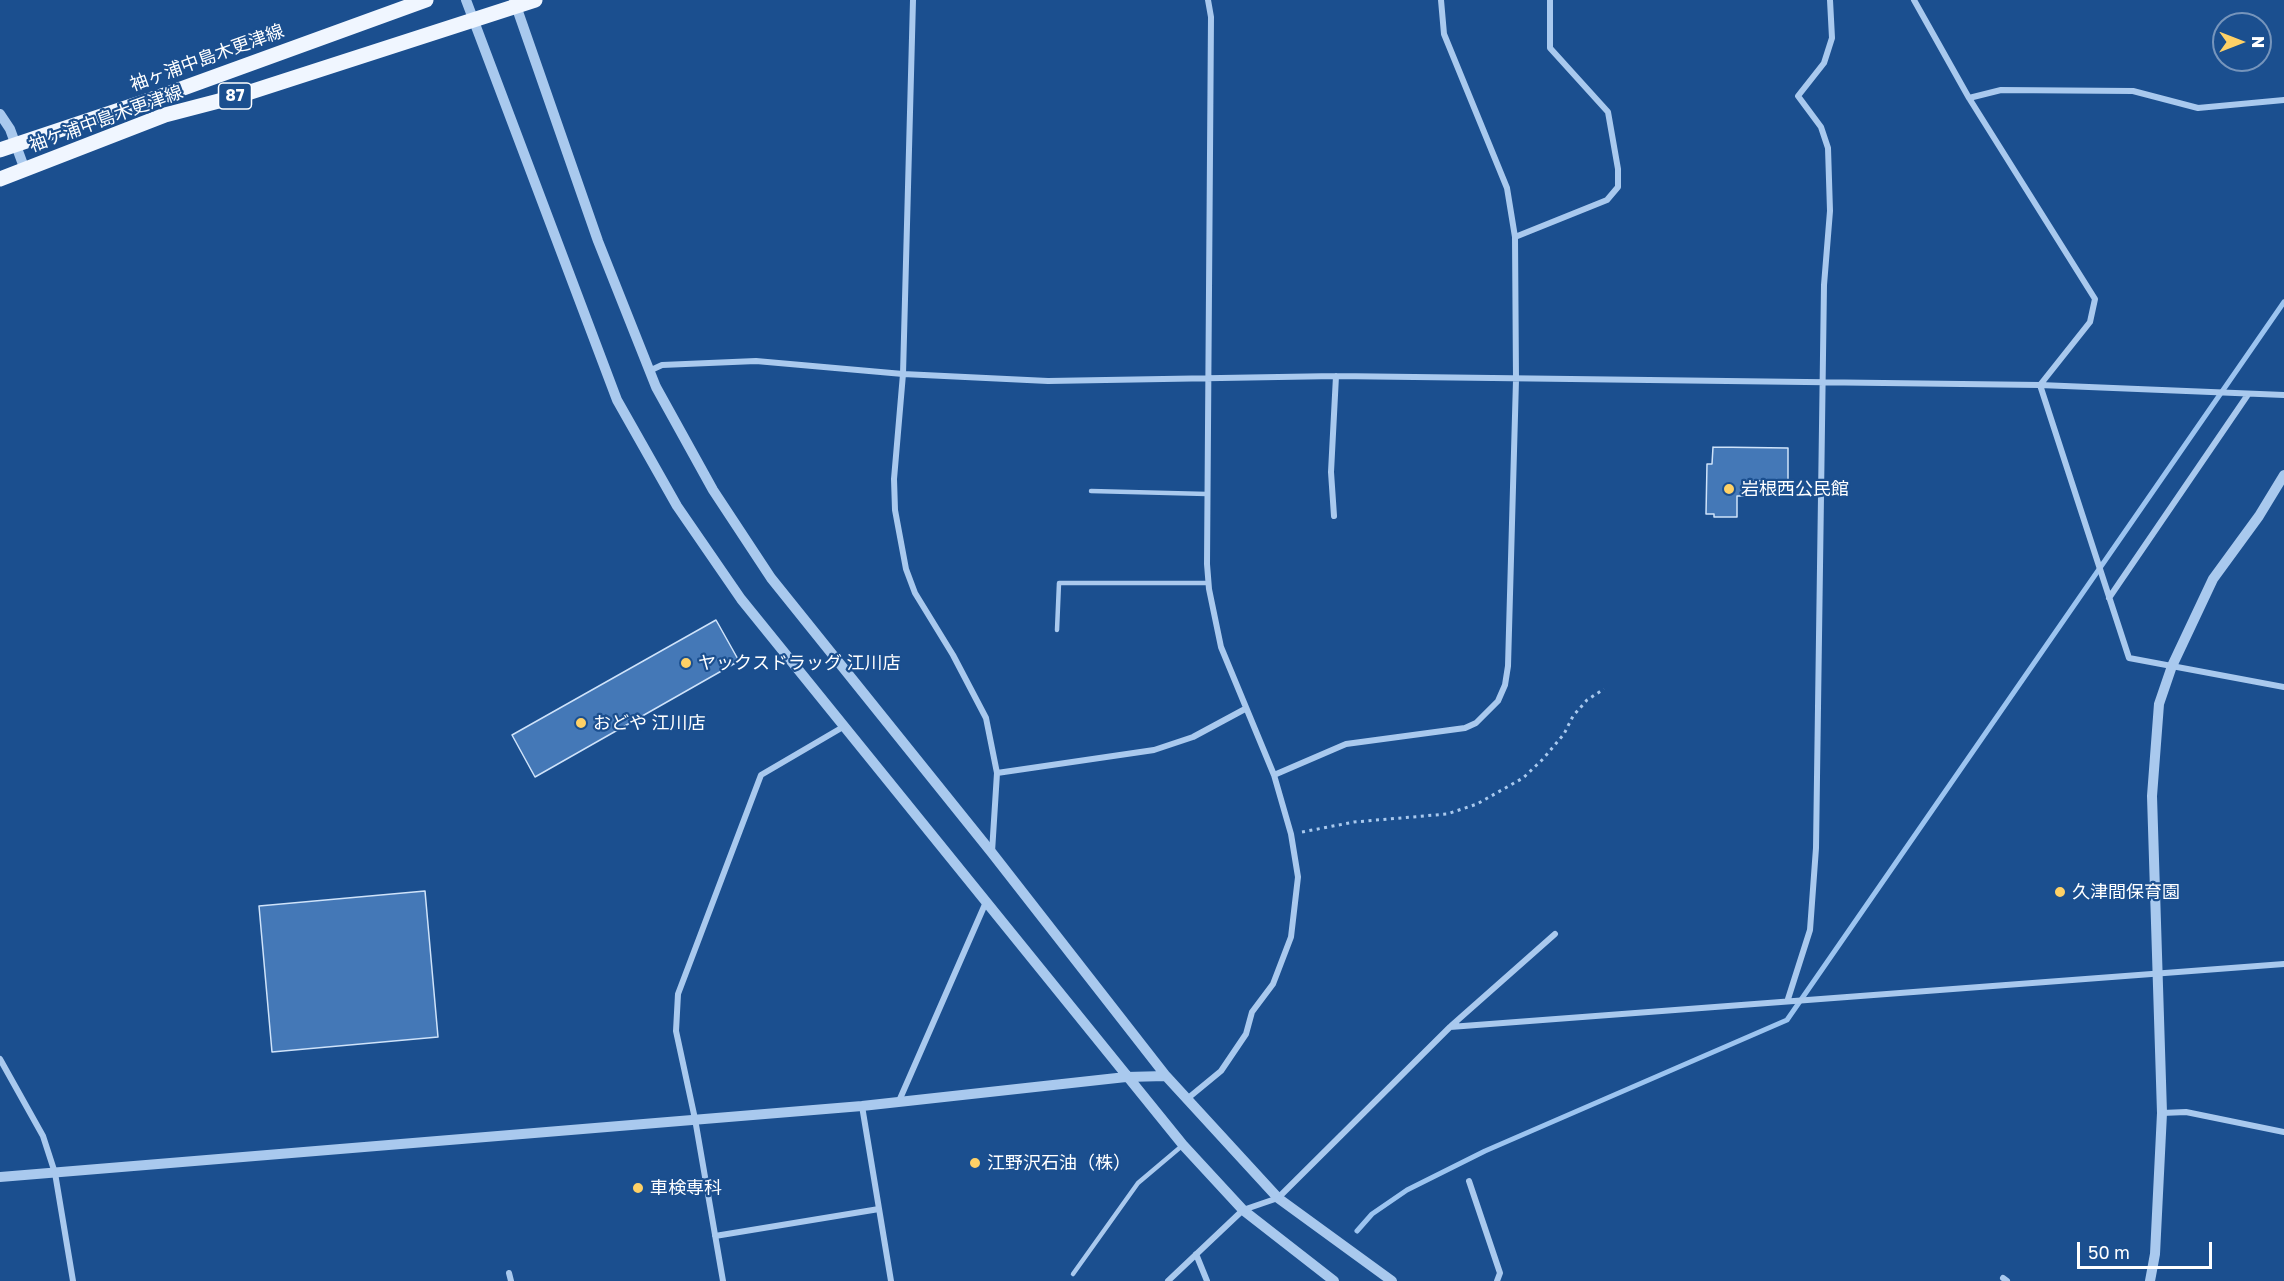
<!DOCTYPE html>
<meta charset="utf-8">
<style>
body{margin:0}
#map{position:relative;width:2284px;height:1281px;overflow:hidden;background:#1b4f8f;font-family:"Golos Text",sans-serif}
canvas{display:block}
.north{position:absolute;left:2212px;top:12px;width:60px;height:60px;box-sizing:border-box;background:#1b4f8f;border:2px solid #7695bc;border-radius:50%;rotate:90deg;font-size:16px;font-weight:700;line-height:24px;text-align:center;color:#fff}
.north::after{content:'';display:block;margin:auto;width:21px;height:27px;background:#ffd166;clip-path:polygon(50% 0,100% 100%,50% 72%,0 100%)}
.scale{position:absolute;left:2077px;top:1242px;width:135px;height:27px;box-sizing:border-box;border:3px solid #fff;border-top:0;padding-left:8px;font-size:18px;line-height:21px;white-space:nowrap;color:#fff;-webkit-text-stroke:4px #1b4f8f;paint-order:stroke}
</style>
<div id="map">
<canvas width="2284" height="1281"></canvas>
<div class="north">N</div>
<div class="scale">50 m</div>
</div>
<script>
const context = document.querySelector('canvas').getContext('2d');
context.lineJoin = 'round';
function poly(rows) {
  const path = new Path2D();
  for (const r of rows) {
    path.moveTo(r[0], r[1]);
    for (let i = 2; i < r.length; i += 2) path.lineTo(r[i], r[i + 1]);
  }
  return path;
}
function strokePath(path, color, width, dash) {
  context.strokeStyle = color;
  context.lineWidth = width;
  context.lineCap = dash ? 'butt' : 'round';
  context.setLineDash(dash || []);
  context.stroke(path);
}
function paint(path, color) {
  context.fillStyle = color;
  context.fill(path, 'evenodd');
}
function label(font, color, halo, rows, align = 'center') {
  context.font = font + ' "Golos Text","Noto Sans JP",sans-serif';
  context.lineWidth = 4.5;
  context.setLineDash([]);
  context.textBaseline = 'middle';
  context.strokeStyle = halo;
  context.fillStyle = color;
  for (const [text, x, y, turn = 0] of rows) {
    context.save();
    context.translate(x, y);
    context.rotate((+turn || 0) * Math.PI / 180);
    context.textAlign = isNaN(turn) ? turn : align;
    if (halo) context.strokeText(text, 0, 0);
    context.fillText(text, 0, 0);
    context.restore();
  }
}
strokePath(poly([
 [1357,1231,1372,1214,1407,1190,1485,1151,1787,1020,2284,302]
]), '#9cc4f0', 5);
const building = poly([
 [1713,447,1788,448,1788,481,1751,481,1751,496,1737,496,1737,517,1714,517,1714,514,1706,514,1707,464,1712,464,1713,447],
 [716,620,739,661,535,777,512,735,716,620],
 [425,891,438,1037,272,1052,259,906,425,891]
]);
paint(building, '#4478b7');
strokePath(building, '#cfe3fa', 1.5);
strokePath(poly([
 [1302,832,1354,822,1447,814,1477,804,1523,778,1543,759,1564,734,1573,716,1587,700,1604,689]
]), '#a9c9ee', 3, [3, 4.5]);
strokePath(poly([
 [1091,491,1207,494],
 [1057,630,1059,583,1208,583],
 [1073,1274,1138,1183,1183,1145]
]), '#a9c9ee', 4.5);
strokePath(poly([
 [913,0,903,374,894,479,895,510,906,569,915,593,953,655,986,718,997,773,992,852],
 [1914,0,1969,98,2095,299,2090,322,2040,385],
 [1969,98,2001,90,2133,91,2198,108,2284,100],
 [1515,237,1607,200,1618,187,1618,169,1608,112,1550,48,1550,0],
 [649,371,662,365,756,361,903,374,1048,381,1336,376,2040,385,2284,395],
 [2040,385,2129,658,2284,687],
 [1334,516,1331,472,1336,376],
 [2109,598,2247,396],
 [997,773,1154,750,1193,737,1245,709],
 [1274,775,1346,744,1465,728,1476,723,1498,701,1505,685,1508,666,1516,380,1515,237,1507,188,1444,34,1441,0],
 [1788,999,1810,930,1816,848,1824,285,1830,211,1828,148,1821,127,1798,96,1824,63,1832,38,1830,0],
 [1451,1026,1555,934],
 [0,1059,43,1136,55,1173,73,1281],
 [1187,1099,1221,1071,1246,1034,1252,1012,1273,984,1291,937,1298,877,1291,834,1274,775,1221,647,1209,589,1207,564,1211,17,1208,0],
 [899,1101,986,902],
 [862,1106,891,1281],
 [2162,1113,2186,1112,2284,1132],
 [1469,1181,1500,1273,1497,1281],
 [715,1236,879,1209],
 [1196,1254,1207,1281],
 [509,1273,511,1281],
 [2003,1278,2007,1281],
 [723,1281,695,1119,676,1031,678,994,761,775,843,727],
 [1168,1281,1243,1210,1278,1198,1450,1027,2284,964]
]), '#a9c9ee', 6);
strokePath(poly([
 [466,0,617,400,677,506,741,599,1183,1145,1243,1210,1334,1281],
 [514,0,598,241,656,387,713,490,771,578,992,853,1166,1076,1278,1198,1392,1281],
 [0,114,10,129,25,170],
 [0,1177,862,1106,1126,1077,1166,1076],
 [2150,1281,2155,1254,2162,1113,2152,796,2159,704,2172,666,2213,579,2259,516,2284,475]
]), '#a9c9ee', 10);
strokePath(poly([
 [0,150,167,94,426,0],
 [0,179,165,115,238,96,535,0]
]), '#f0f6ff', 15);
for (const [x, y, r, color] of [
 [1729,489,6,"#ffd166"],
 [686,663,6,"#ffd166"],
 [581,723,6,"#ffd166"],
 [2060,892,6,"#ffd166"],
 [975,1163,6,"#ffd166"],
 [638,1188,6,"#ffd166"]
]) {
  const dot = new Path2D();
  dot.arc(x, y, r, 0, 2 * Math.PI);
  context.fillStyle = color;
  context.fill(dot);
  strokePath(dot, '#1b4f8f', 2);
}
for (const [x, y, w] of [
 [235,96,33]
]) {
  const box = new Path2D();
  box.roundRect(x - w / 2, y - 13, w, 26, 4.5);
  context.fillStyle = '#1b4f8f';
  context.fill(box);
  strokePath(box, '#fff', 1.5);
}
label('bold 16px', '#fff', null, [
 ["87",235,96]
]);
label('18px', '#fff', '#1b4f8f', [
 ["袖ヶ浦中島木更津線",207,58,-20],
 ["袖ケ浦中島木更津線",106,119,-20]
]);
label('18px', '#fff', '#1b4f8f', [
 ["岩根西公民館",1741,489],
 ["ヤックスドラッグ 江川店",698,663],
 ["おどや 江川店",593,723],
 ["久津間保育園",2072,892],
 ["江野沢石油（株）",987,1163],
 ["車検専科",650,1188]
], 'left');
</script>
